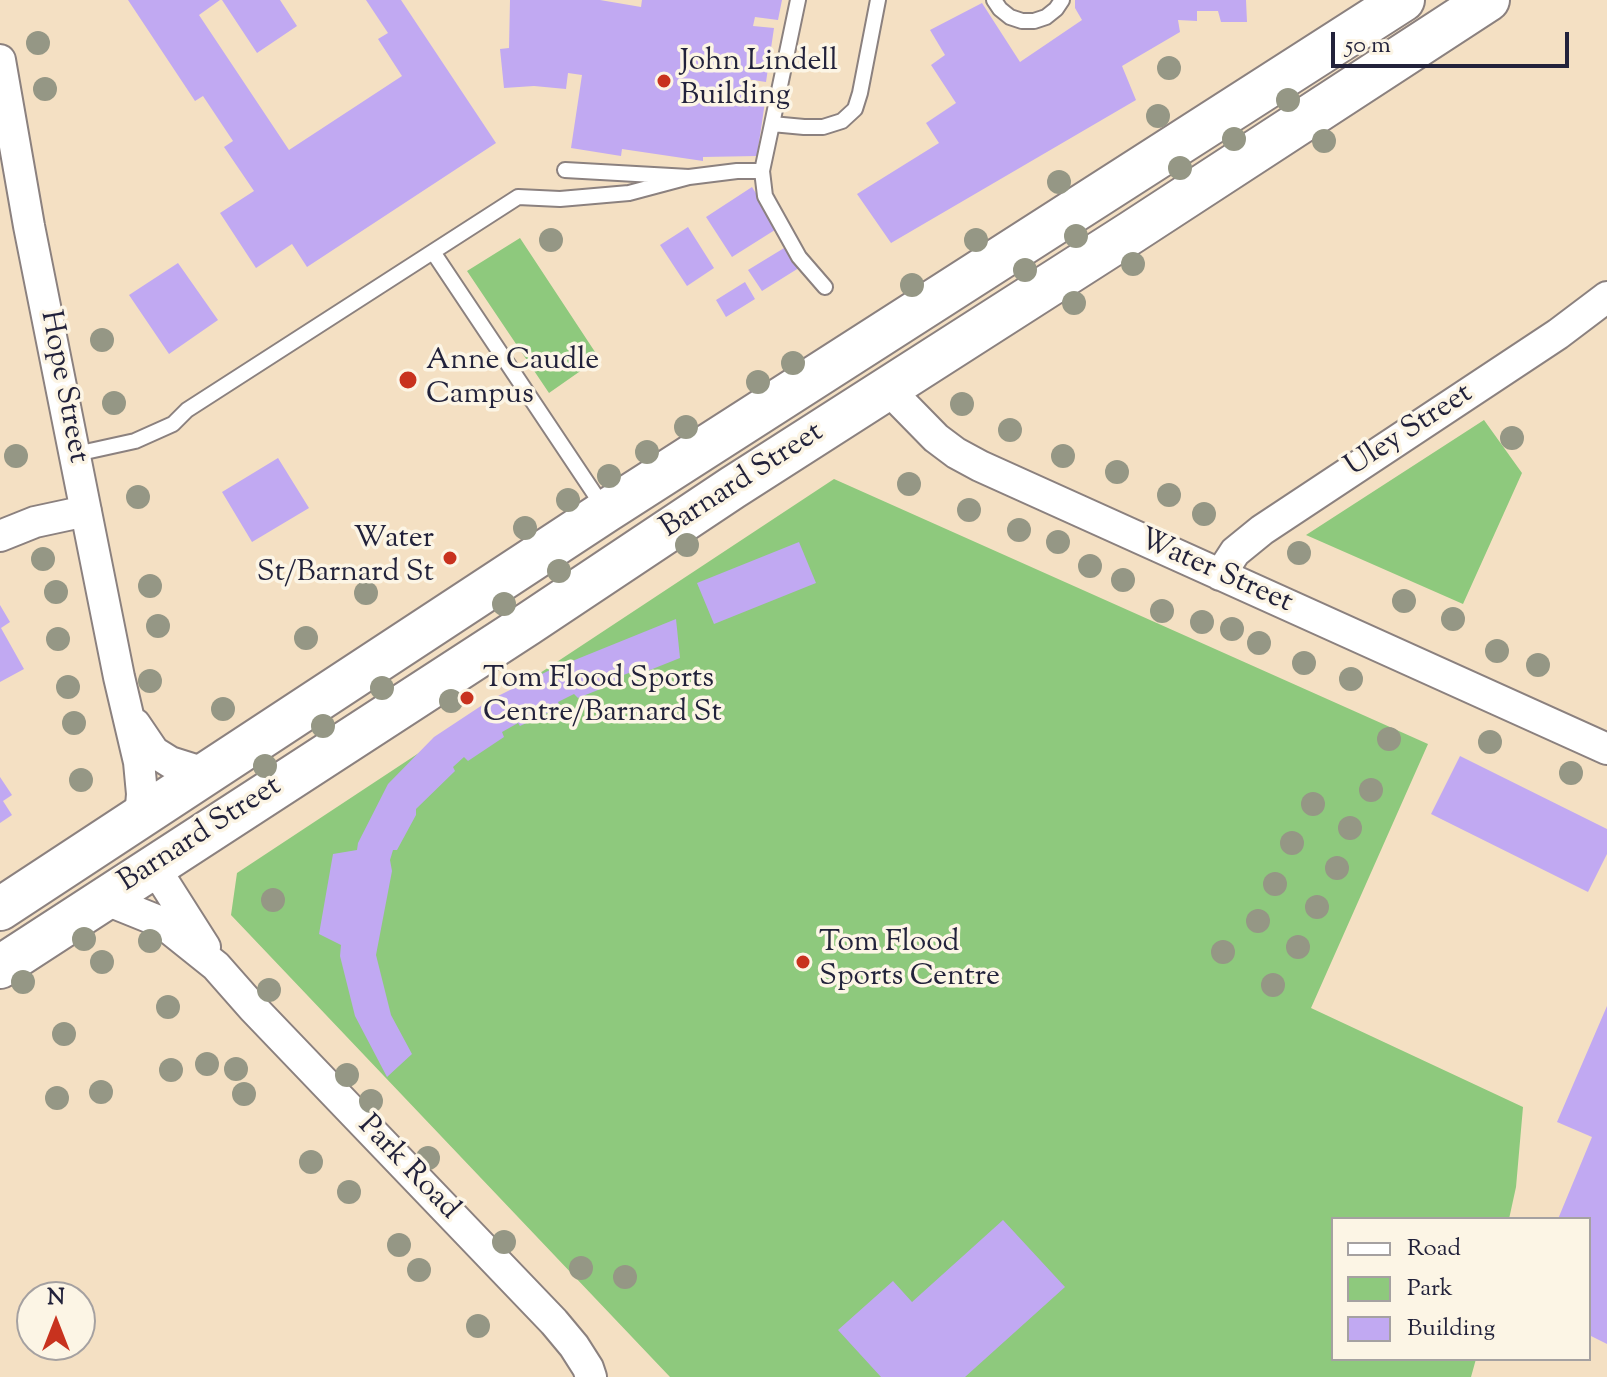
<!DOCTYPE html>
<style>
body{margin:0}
#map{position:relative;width:1607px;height:1377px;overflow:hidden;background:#f4e0c3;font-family:"Sorts Mill Goudy",serif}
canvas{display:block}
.legend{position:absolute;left:1331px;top:1217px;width:260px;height:144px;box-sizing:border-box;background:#fcf5e5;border:2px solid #a5a1a1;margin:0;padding:10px 14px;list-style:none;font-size:24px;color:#22223b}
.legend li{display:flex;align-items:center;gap:16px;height:40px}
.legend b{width:40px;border:2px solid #a5a1a1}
.north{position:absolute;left:16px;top:1281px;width:80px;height:80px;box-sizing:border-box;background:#fcf5e5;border:2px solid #a5a1a1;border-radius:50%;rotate:0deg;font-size:22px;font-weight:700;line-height:32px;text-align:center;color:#22223b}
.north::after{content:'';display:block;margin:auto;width:28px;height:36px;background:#c8321e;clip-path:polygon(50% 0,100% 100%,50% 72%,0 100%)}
.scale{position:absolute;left:1331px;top:32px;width:238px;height:36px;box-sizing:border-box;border:4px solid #22223b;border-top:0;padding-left:10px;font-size:24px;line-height:28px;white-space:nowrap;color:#22223b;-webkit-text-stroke:6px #fcf5e5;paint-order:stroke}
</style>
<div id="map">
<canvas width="1607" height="1377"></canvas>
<ul class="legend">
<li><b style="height:10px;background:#fff"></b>Road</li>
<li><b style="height:22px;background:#8ec97d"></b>Park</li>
<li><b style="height:22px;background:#c1a9f2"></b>Building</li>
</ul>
<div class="north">N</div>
<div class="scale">50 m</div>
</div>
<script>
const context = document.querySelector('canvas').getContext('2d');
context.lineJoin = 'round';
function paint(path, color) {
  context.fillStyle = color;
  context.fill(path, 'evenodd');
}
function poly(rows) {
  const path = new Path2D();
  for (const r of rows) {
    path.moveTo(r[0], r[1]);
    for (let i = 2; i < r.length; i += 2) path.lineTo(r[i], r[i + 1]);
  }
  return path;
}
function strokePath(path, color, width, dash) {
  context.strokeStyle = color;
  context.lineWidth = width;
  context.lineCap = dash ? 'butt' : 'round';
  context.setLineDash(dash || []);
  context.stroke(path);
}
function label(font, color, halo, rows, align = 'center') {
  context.font = font + ' "Sorts Mill Goudy",serif';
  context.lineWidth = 7;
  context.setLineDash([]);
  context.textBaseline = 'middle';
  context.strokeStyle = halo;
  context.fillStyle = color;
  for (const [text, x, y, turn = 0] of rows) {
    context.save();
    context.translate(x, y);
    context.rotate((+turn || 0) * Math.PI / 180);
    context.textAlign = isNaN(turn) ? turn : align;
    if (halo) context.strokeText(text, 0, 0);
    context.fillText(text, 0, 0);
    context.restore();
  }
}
paint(poly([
 [520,238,599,358,549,393,467,271],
 [1484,420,1522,473,1463,604,1306,535],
 [834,479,1428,744,1311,1008,1523,1107,1516,1187,1509,1219,1333,1219,1333,1359,1476,1359,1471,1377,670,1377,231,915,237,873]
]), '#8ec97d');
paint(poly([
 [128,0,220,0,199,15,289,150,402,76,378,39,388,33,366,0,401,0,496,143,307,267,292,244,256,268,220,213,254,191,224,147,233,141,203,96,195,101],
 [222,0,280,0,297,26,257,53],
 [510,0,600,0,641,7,642,0,782,0,778,20,755,17,753,26,774,28,766,82,746,79,744,92,766,95,757,156,703,157,703,161,622,149,621,156,571,148,582,75,568,73,566,89,534,86,504,88,500,49,509,48],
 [1075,0,1246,0,1247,22,1221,22,1218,11,1197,11,1197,21,1178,20,1180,32,1122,66,1136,100,891,243,857,194,939,143,926,123,956,103,931,65,945,55,930,30,982,3,1020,62,1082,20,1075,8],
 [752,187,778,228,732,257,706,217],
 [688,227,714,268,687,286,660,245],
 [789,245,802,266,762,291,748,270],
 [178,263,218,320,169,354,129,295],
 [745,282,755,299,726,317,716,300],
 [278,458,309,508,252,542,222,492],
 [799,542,816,583,714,624,697,583],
 [0,605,10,622,1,628,24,669,0,682],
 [676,619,680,658,640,674,637,670,618,677,618,682,578,698,574,694,558,702,560,707,520,726,518,723,502,732,504,737,468,761,464,757,453,767,455,771,416,809,416,815,397,850,393,850,390,860,392,871,376,955,391,1015,412,1054,387,1077,355,1016,340,956,341,945,319,934,333,854,357,850,358,843,388,784,434,737,490,700,550,670],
 [1460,756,1607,829,1607,854,1588,892,1431,814],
 [0,777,12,795,3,801,12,815,0,823],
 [1607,1006,1607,1344,1589,1335,1589,1219,1558,1219,1592,1137,1557,1122],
 [1003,1220,1065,1287,965,1377,881,1377,838,1330,893,1281,912,1302]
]), '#c1a9f2');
const lane = poly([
 [798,0,772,124,804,127,823,127,842,121,855,109,860,93,878,0],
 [994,0,1000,9,1010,17,1022,21,1034,21,1046,17,1056,9,1062,0],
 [565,170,689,177,737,171,762,171,772,124],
 [762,171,765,196,799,257,825,287],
 [433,252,604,508],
 [76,454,135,441,173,424,187,410,518,197,560,199,629,193,689,177]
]);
const street = poly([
 [0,60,29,226,119,677,139,762,142,794,140,819],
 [888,389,936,438,956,453,980,466,1607,749],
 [0,536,35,522,86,511],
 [1220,575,1235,552,1262,530,1558,334,1607,297],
 [135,724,154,752,170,762,208,774],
 [151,868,165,884,205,947],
 [104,899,161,922,216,966,253,1008,554,1322,574,1346,588,1368,591,1377]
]);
const secondary = poly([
 [0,909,606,511,1403,0],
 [0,967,528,624,732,488,1132,232,1488,0]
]);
strokePath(lane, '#8b817f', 18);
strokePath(street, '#8b817f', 34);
strokePath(secondary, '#8b817f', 46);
strokePath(lane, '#fff', 14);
strokePath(street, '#fff', 30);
strokePath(secondary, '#fff', 42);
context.fillStyle = '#959785';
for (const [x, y] of [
 [38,43],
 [1169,68],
 [45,89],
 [1288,100],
 [1158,116],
 [1234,139],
 [1324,141],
 [1180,168],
 [1059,182],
 [1076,236],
 [551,240],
 [976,240],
 [1133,264],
 [1025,270],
 [912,285],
 [1074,303],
 [102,340],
 [793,363],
 [758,382],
 [114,403],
 [962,404],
 [686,427],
 [1010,430],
 [1512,438],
 [647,452],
 [16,456],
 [1063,456],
 [1117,472],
 [609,476],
 [909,484],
 [1169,495],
 [138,497],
 [568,500],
 [969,510],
 [1204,514],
 [525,528],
 [1019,530],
 [1058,542],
 [687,545],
 [1299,553],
 [43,559],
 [1090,566],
 [559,571],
 [1123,580],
 [150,586],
 [56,592],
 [366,593],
 [1404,601],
 [504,604],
 [1162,611],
 [1453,619],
 [1202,622],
 [158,626],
 [1232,629],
 [306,638],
 [58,639],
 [1259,643],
 [1497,651],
 [1304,663],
 [1538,665],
 [1351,679],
 [150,681],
 [68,687],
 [382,688],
 [451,701],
 [223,709],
 [74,723],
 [323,726],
 [1389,739],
 [1490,742],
 [265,766],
 [1571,773],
 [81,780],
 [1371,790],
 [1313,804],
 [1350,828],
 [1292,843],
 [1337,868],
 [1275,884],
 [273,900],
 [1317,907],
 [1258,921],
 [84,939],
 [150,941],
 [1298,947],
 [1223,952],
 [102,962],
 [23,982],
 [1273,985],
 [269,990],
 [168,1007],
 [64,1034],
 [207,1064],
 [236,1069],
 [171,1070],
 [347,1075],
 [101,1092],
 [244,1094],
 [57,1098],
 [371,1101],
 [428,1158],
 [311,1162],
 [349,1192],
 [504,1242],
 [399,1245],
 [581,1268],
 [419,1270],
 [625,1277],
 [478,1326]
]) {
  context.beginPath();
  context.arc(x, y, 12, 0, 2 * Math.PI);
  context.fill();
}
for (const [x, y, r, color] of [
 [664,81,8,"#c8321e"],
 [408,380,10,"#c8321e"],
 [450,558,8,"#c8321e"],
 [467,698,8,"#c8321e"],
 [803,962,8,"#c8321e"]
]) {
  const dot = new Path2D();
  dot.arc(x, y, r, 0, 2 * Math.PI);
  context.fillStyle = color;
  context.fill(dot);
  strokePath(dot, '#fcf5e5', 3);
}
label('30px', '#22223b', '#fcf5e5', [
 ["John Lindell",680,64],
 ["Building",680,98],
 ["Anne Caudle",426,363],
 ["Campus",426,397],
 ["Water",434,541,"right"],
 ["St/Barnard St",434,575,"right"],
 ["Tom Flood Sports",483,681],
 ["Centre/Barnard St",483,715],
 ["Tom Flood",819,945],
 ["Sports Centre",819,979]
], 'left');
label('30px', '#22223b', '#fcf5e5', [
 ["Hope Street",62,387,79],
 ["Uley Street",1410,432,-33],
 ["Barnard Street",743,482,-33],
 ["Water Street",1215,573,24],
 ["Barnard Street",201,836,-33],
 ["Park Road",407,1169,46]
]);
</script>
